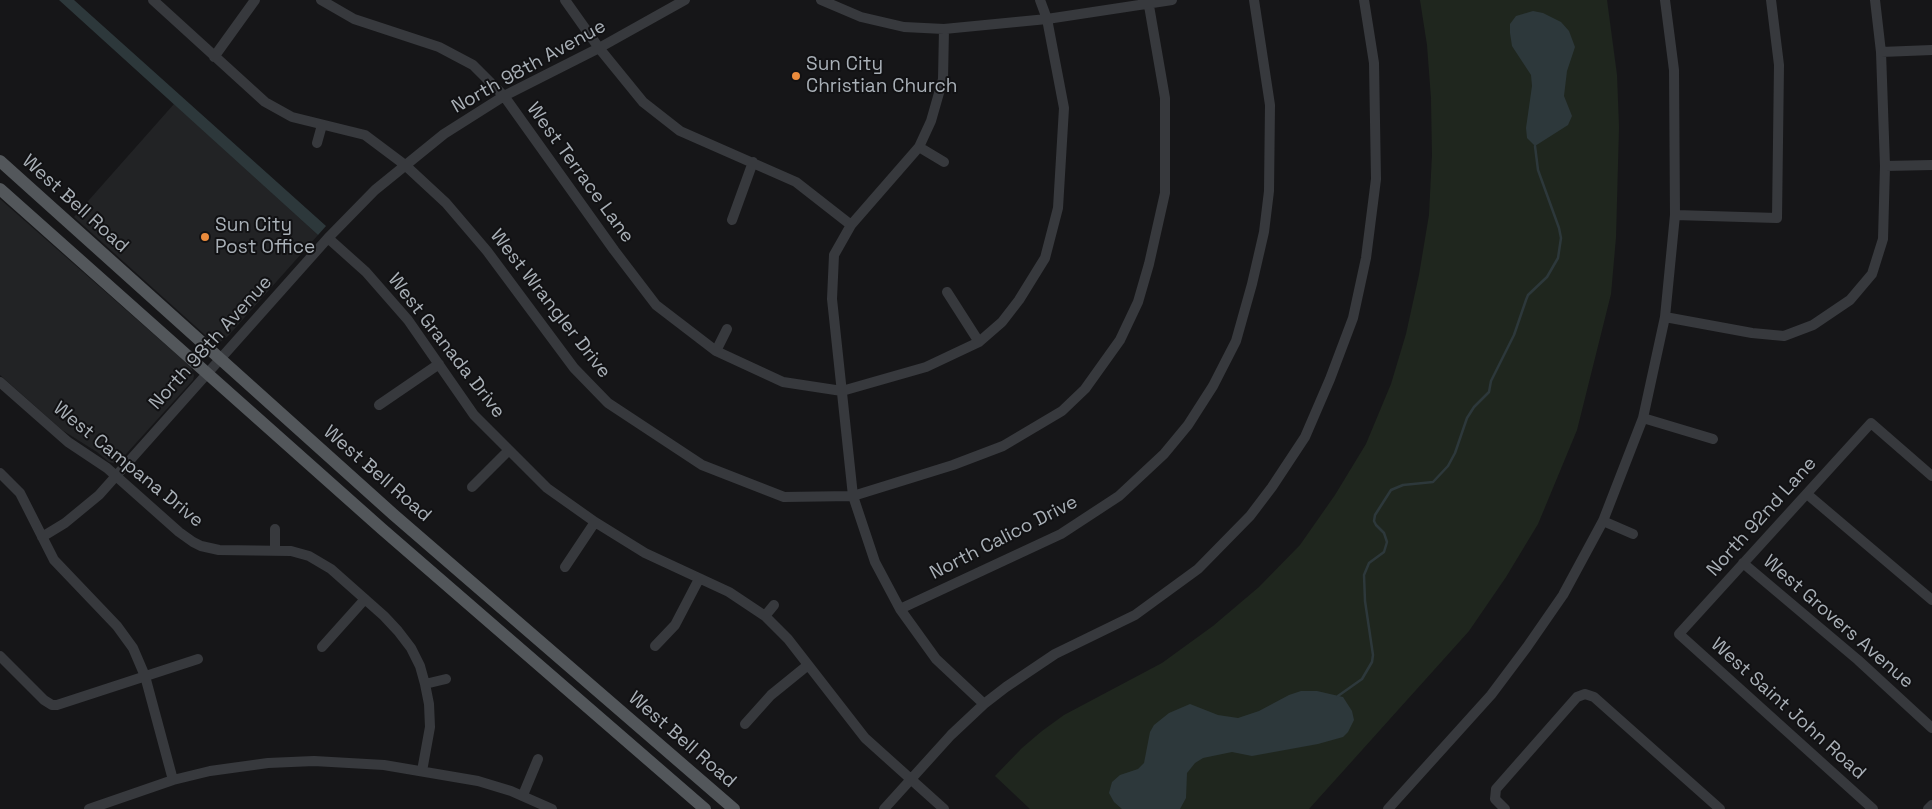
<!DOCTYPE html>
<style>
body{margin:0}
canvas{display:block;background:#161618}
</style>
<canvas width="1932" height="809"></canvas>
<script>
const context = document.querySelector('canvas').getContext('2d');
context.lineJoin = 'round';
function paint(path, color) {
  context.fillStyle = color;
  context.fill(path, 'evenodd');
}
function poly(rows) {
  const path = new Path2D();
  for (const r of rows) {
    path.moveTo(r[0], r[1]);
    for (let i = 2; i < r.length; i += 2) path.lineTo(r[i], r[i + 1]);
  }
  return path;
}
function strokePath(path, color, width, dash) {
  context.strokeStyle = color;
  context.lineWidth = width;
  context.lineCap = dash ? 'butt' : 'round';
  context.setLineDash(dash || []);
  context.stroke(path);
}
function label(font, color, halo, rows, align = 'center') {
  context.font = font + ' "Space Grotesk",sans-serif';
  context.lineWidth = 4;
  context.setLineDash([]);
  context.textBaseline = 'middle';
  context.strokeStyle = halo;
  context.fillStyle = color;
  for (const [text, x, y, turn = 0] of rows) {
    context.save();
    context.translate(x, y);
    context.rotate((+turn || 0) * Math.PI / 180);
    context.textAlign = isNaN(turn) ? turn : align;
    if (halo) context.strokeText(text, 0, 0);
    context.fillText(text, 0, 0);
    context.restore();
  }
}
paint(poly([
 [174,104,318,235,228,336,219,343,214,343,74,217],
 [0,199,191,367,194,376,193,380,117,464,109,462,97,452,62,430,0,375]
]), '#222325');
paint(poly([
 [1420,0,1607,0,1617,75,1619,127,1616,237,1611,294,1577,430,1538,524,1506,577,1469,631,1309,809,1030,809,995,776,1022,748,1042,731,1064,715,1162,663,1213,626,1259,587,1300,545,1335,495,1366,444,1391,384,1406,334,1419,275,1429,215,1432,155,1431,98,1427,45]
]), '#1f261e');
paint(poly([
 [59,0,74,0,326,226,318,235],
 [1533,11,1543,13,1561,22,1569,31,1575,47,1567,71,1564,96,1572,116,1568,125,1535,146,1527,138,1526,128,1532,86,1531,75,1512,46,1510,33,1510,24,1516,16],
 [1301,691,1317,691,1343,697,1352,711,1354,720,1348,732,1343,737,1318,744,1252,756,1232,752,1203,758,1195,763,1187,773,1186,798,1180,809,1122,809,1114,802,1109,793,1112,782,1120,775,1138,769,1144,763,1150,732,1154,725,1169,713,1190,704,1218,715,1238,718,1259,711,1289,695]
]), '#2d383b');
strokePath(poly([
 [1338,696,1362,679,1372,662,1373,655,1365,601,1364,575,1369,563,1384,552,1387,542,1384,533,1376,525,1374,521,1375,515,1391,490,1403,485,1433,482,1448,466,1455,453,1467,418,1474,407,1489,392,1491,381,1514,335,1526,300,1528,295,1547,277,1558,258,1561,238,1559,228,1538,170,1535,146]
]), '#2d383b', 2.5);
strokePath(poly([
 [153,0,265,102,292,117,365,135,405,165,446,203,487,251,574,368,608,403,702,465,784,497,853,496,953,465,1003,446,1062,411,1085,389,1120,340,1138,302,1149,264,1165,193,1165,98,1148,0],
 [321,0,354,19,439,47,473,65,504,96,614,250,656,305,716,351,783,382,842,391,926,367,979,342,1002,322,1019,300,1045,258,1058,208,1064,108,1047,19,1040,0],
 [565,0,599,48,643,102,680,131,796,182,851,225],
 [821,0,861,17,904,27,944,29,1047,19,1172,0],
 [944,29,943,79,931,121,919,147,851,225,834,255,832,299,853,496,875,562,900,609,936,659,984,704],
 [1881,52,1932,50],
 [214,57,255,0],
 [317,143,322,125],
 [919,147,944,162],
 [1885,166,1932,165],
 [1675,215,1777,218,1779,65,1771,0],
 [732,220,753,162],
 [328,238,366,272,408,320,474,415,547,488,595,522,645,553,729,592,765,616,788,639,865,738,944,809],
 [947,292,979,342],
 [1665,317,1752,333,1784,336,1813,325,1850,300,1872,274,1883,239,1885,166,1881,52,1875,0],
 [716,351,727,329],
 [0,382,68,442,107,468,179,532,193,542,201,546,219,550,291,551,309,556,331,569,384,616,398,631,411,648,420,666,425,684,429,704,430,727,422,771],
 [379,405,439,364],
 [1643,418,1713,439],
 [0,473,20,493,54,560,117,626,133,648,145,676,173,780],
 [472,487,509,450],
 [1807,494,1932,600],
 [1603,521,1633,534],
 [42,537,65,523,99,495,328,238,375,190,444,134,504,96,599,48,685,0],
 [275,551,275,529],
 [1743,563,1858,660,1932,728],
 [565,567,595,522],
 [900,609,1061,534,1119,496,1164,454,1188,425,1213,386,1236,341,1252,284,1264,232,1269,191,1270,105,1254,0],
 [765,616,774,605],
 [655,646,675,625,699,579],
 [322,647,365,599],
 [0,656,44,700,52,705,57,705,198,659],
 [425,684,446,679],
 [745,724,771,695,808,665],
 [523,795,538,759],
 [89,809,173,780,210,771,268,763,314,761,384,765,478,781,511,791,552,809],
 [884,809,951,735,984,704,1006,687,1055,654,1135,615,1198,569,1250,516,1272,487,1305,437,1330,379,1353,318,1366,258,1376,179,1374,63,1364,0],
 [1388,809,1491,695,1527,647,1563,595,1603,521,1643,418,1665,317,1675,215,1674,70,1665,0],
 [1505,809,1495,799,1496,789,1577,697,1585,694,1594,697,1720,809],
 [1873,809,1679,634,1871,423,1932,476],
 [1928,809,1932,805]
]), '#37393d', 10);
strokePath(poly([
 [0,161,394,515,734,809],
 [0,189,382,529,705,809]
]), '#53575b', 12);
for (const [x, y, r, color] of [
 [796,76,5,"#ea8b3c"],
 [205,237,5,"#ea8b3c"]
]) {
  const dot = new Path2D();
  dot.arc(x, y, r, 0, 2 * Math.PI);
  context.fillStyle = color;
  context.fill(dot);
  strokePath(dot, '#111113', 2);
}
label('19px', '#a9b0b7', '#111113', [
 ["Sun City",806,65],
 ["Christian Church",806,87],
 ["Sun City",215,226],
 ["Post Office",215,248]
], 'left');
label('19px', '#a9b0b7', '#111113', [
 ["North 98th Avenue",529,67,-29],
 ["West Terrace Lane",580,173,54],
 ["West Bell Road",75,204,42],
 ["West Wrangler Drive",550,304,52],
 ["North 98th Avenue",211,343,-48],
 ["West Granada Drive",446,346,52],
 ["West Campana Drive",128,465,39],
 ["West Bell Road",377,474,41],
 ["North 92nd Lane",1762,517,-48],
 ["North Calico Drive",1004,538,-27],
 ["West Grovers Avenue",1838,622,41],
 ["West Saint John Road",1788,709,42],
 ["West Bell Road",682,740,41]
]);
</script>
